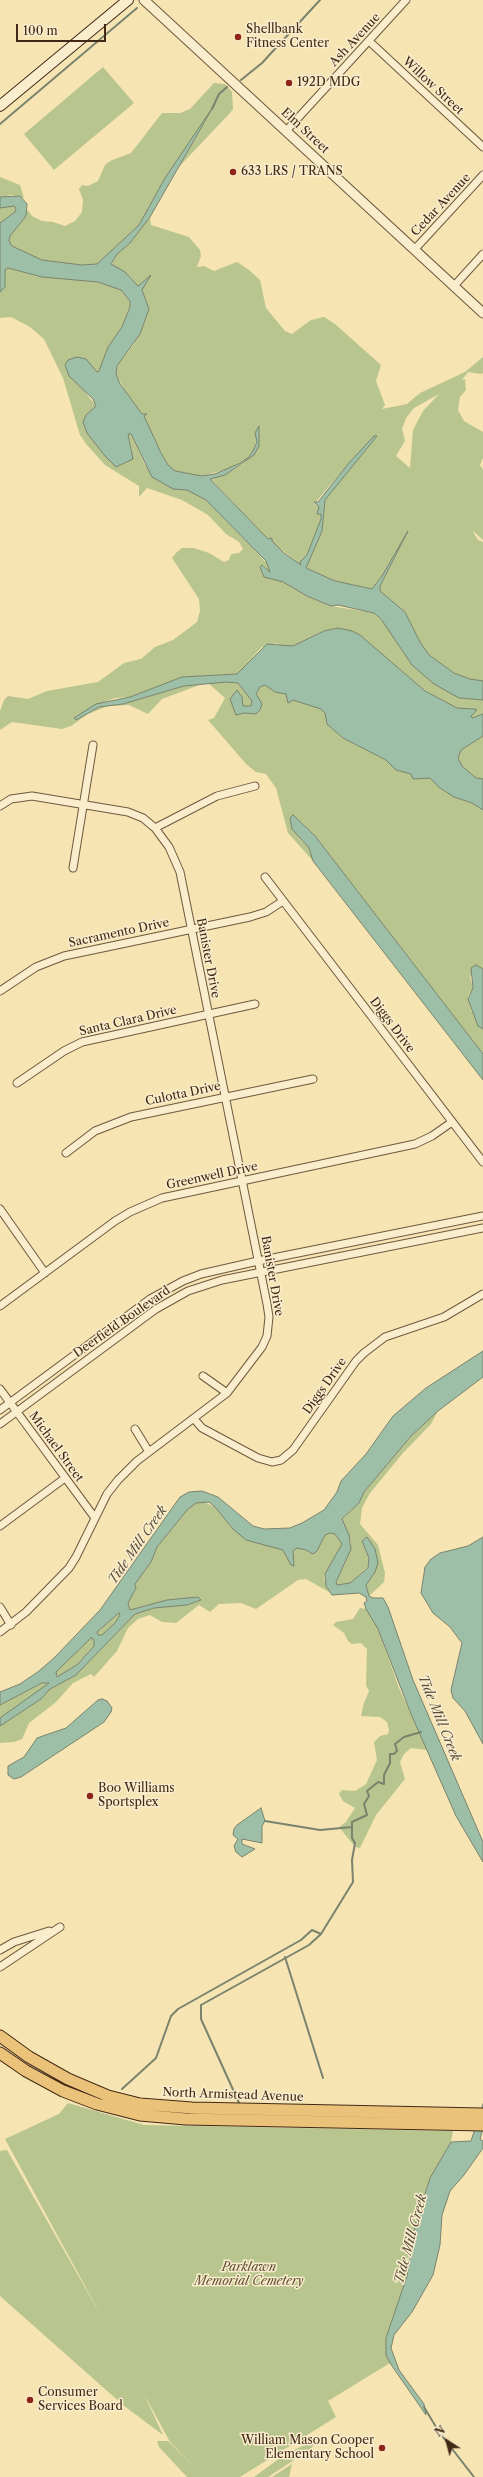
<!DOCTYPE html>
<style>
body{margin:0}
#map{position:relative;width:483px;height:2477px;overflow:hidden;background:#f6e4b2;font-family:"Libre Caslon Text",serif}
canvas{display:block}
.north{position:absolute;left:427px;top:2421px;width:40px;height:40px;-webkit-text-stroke:3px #f9edcd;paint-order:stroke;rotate:324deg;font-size:11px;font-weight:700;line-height:16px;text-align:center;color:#422917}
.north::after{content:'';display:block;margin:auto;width:14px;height:18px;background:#422917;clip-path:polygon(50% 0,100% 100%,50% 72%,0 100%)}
.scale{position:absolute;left:16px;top:24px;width:90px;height:18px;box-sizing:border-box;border:2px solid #422917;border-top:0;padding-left:5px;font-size:12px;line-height:14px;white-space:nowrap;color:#422917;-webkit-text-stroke:3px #f9edcd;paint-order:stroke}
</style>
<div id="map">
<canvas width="483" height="2477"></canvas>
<div class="north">N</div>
<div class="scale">100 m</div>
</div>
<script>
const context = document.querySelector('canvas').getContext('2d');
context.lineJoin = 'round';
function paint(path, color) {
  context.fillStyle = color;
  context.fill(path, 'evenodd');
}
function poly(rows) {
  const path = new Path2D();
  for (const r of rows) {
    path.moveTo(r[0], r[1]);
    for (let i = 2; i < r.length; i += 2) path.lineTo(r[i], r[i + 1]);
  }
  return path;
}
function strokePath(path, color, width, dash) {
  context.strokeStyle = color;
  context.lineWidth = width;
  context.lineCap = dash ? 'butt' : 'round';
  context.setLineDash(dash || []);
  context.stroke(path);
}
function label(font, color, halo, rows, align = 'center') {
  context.font = font + ' "Libre Caslon Text",serif';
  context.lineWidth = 3;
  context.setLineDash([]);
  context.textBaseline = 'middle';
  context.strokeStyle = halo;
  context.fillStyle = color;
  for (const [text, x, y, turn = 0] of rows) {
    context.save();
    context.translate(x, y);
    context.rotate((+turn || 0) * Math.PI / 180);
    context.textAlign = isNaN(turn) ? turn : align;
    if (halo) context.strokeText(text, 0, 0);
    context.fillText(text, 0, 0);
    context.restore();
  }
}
paint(poly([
 [103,67,134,103,54,170,24,134],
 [214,83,225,84,232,92,233,109,230,113,174,172,213,108,165,178,139,225,97,264,82,265,42,260,12,246,9,241,10,236,22,221,28,210,32,216,42,221,53,222,65,226,75,221,82,212,83,200,79,189,82,185,88,186,98,181,105,165,110,161,131,153,162,113,180,113,190,109],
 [0,177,20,185,24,198,12,195,0,197],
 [14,206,16,208,15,212,0,223,0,208],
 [150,217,151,225,189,237,200,250,201,256,197,267,204,266,214,271,237,262,249,270,260,280,266,308,285,331,292,334,311,320,324,317,335,324,381,365,376,381,385,405,382,409,407,404,420,393,465,372,483,357,483,373,481,374,468,372,462,380,465,379,466,390,460,397,458,410,464,421,483,432,483,458,480,465,483,470,483,540,472,530,478,540,483,542,483,681,470,679,454,673,429,655,420,642,405,612,380,591,380,586,408,532,382,576,372,589,335,581,306,568,322,531,325,500,376,436,348,464,314,504,319,507,318,514,321,514,321,519,307,555,300,562,301,565,268,539,210,478,225,475,244,463,259,446,259,427,255,433,257,442,254,449,249,457,228,469,202,476,175,471,168,465,151,434,144,416,146,414,142,414,125,391,116,374,117,366,134,344,143,326,149,309,142,290,149,277,138,286,125,272,111,265,117,254,130,243],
 [439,394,423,411,413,430,410,468,396,456,405,441,402,429,406,418,414,408],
 [8,268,42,277,98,282,121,290,130,301,130,307,122,327,108,347,99,371,97,372,92,366,86,393,96,406,87,433,105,456,116,466,126,463,132,451,128,434,130,433,145,465,206,500,253,548,268,565,271,573,263,565,260,567,264,577,283,582,307,596,331,606,374,613,459,698,483,700,483,714,472,718,471,716,476,711,474,709,457,708,425,691,389,660,338,628,324,631,293,646,284,647,276,643,262,647,237,674,182,677,130,697,115,698,91,707,79,719,99,707,123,704,184,686,202,684,162,699,148,714,129,705,108,706,88,714,71,726,62,729,12,722,0,730,0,711,4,700,8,696,28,699,47,691,98,682,124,663,141,659,155,647,173,640,197,622,200,611,199,599,172,558,177,552,182,548,194,548,209,553,224,562,229,560,231,554,239,553,243,549,239,542,226,534,208,515,182,500,147,488,139,497,139,486,105,465,87,445,80,435,63,378,44,339,30,327,11,317,0,318,0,292,5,287,5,269],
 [226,682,238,683,252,701,251,707,243,706,242,697,236,690,239,715,244,713,256,714,262,704,256,695,260,687,265,685,275,692,286,694,293,700,321,708,325,713,327,724,343,738,386,760,396,770,430,778,440,788,454,797,472,803,483,810,483,969,476,965,470,977,473,988,468,996,471,1010,477,1017,478,1026,483,1029,483,1054,315,836,293,815,299,838,309,848,313,861,288,833,276,788,266,774,256,772,247,765,208,720,214,718,225,698,208,683],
 [483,736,483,779,476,778,462,766,458,758,461,750],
 [438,1411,431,1424,403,1453,370,1493,362,1508,360,1524,378,1545,385,1573,384,1582,369,1596,366,1585,375,1572,375,1549,367,1537,363,1541,369,1558,368,1567,350,1583,337,1585,336,1582,348,1556,351,1542,342,1520,359,1503,364,1492,411,1436],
 [202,1501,215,1507,233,1529,283,1550,293,1566,293,1551,297,1548,306,1550,310,1553,317,1551,325,1535,330,1533,335,1534,342,1544,325,1574,324,1579,329,1592,306,1579,298,1580,256,1609,241,1603,219,1604,210,1612,199,1605,176,1623,162,1622,150,1615,138,1619,128,1628,117,1651,94,1677,91,1674,73,1683,56,1702,29,1723,22,1739,14,1742,0,1743,0,1726,41,1699,50,1689,76,1675,135,1614,154,1608,187,1605,201,1600,198,1597,167,1600,130,1610,128,1603,136,1588,135,1584,151,1562,157,1547,191,1505],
 [360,1608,366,1609,378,1629,399,1688,427,1750,411,1748,404,1754,400,1762,405,1779,376,1815,360,1848,355,1847,339,1827,346,1822,355,1808,343,1801,339,1794,342,1790,355,1791,366,1784,377,1760,374,1742,380,1736,388,1734,389,1730,387,1722,380,1717,361,1716,364,1703,369,1691,366,1685,367,1649,361,1643,352,1644,348,1641,344,1633,333,1625,336,1622,353,1619],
 [119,1613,120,1615,115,1623,102,1636,98,1636,97,1632],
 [93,1637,95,1644,78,1664,62,1676,56,1675,56,1672,69,1657],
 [47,1681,49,1683,43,1688,0,1718,0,1705],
 [68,2103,144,2125,453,2131,451,2142,430,2178,417,2215,407,2276,386,2338,386,2355,390,2363,328,2401,336,2417,240,2477,187,2477,159,2447,157,2441,168,2441,199,2472,170,2442,144,2394,163,2435,123,2405,0,2296,0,2151,7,2150,104,2321,5,2139,59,2114],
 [317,2439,311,2449,268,2477,254,2477,284,2455],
 [292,2464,289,2477,272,2477]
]), '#b9c58e');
const water = poly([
 [213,107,150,217,130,243,117,254,111,264,125,272,138,286,151,275,142,290,149,309,140,334,117,366,116,374,120,384,142,414,147,414,144,416,161,453,168,465,175,471,202,476,215,474,240,463,249,457,254,449,257,442,255,433,259,426,259,446,254,455,225,475,210,479,268,539,272,538,272,541,284,553,301,565,300,562,307,555,321,519,321,514,317,514,319,507,314,502,318,502,348,464,374,436,377,436,325,500,322,531,306,568,335,581,372,589,382,576,408,531,380,586,380,591,405,612,420,642,429,655,454,673,470,679,483,681,483,700,459,698,434,684,412,665,381,619,374,613,338,605,331,606,307,596,283,582,264,577,260,567,262,565,270,572,266,561,206,500,187,490,173,489,152,477,131,434,128,434,133,459,116,467,105,456,87,433,83,422,86,415,96,406,93,399,69,376,65,365,68,360,77,357,86,359,97,372,99,371,108,347,122,327,130,307,130,301,121,290,98,282,42,277,8,268,5,270,5,287,0,292,0,223,15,212,16,208,14,206,0,208,0,197,20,196,27,204,26,216,10,236,9,241,12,246,42,260,82,265,97,264,139,225,165,178,213,107],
 [338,628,352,631,360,635,425,691,457,708,474,709,477,710,471,716,472,718,483,714,483,736,461,750,458,758,462,766,476,778,483,779,483,810,472,803,454,797,440,788,430,778,413,779,411,774,396,770,386,760,343,738,327,724,325,713,321,709,293,700,288,703,286,694,275,692,265,685,260,687,256,694,262,704,260,710,256,714,244,713,236,715,230,699,237,690,242,697,243,706,251,706,252,701,238,683,226,682,184,686,123,704,99,707,76,720,74,718,96,704,130,697,182,677,237,674,267,644,293,646,324,631,338,628],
 [293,815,315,836,483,1054,483,1080,313,861,309,848,292,829,290,818,293,815],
 [476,965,483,969,483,1029,478,1026,468,999,473,988,471,968,476,965],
 [483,1351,483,1377,438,1411,411,1436,364,1492,359,1503,342,1519,349,1535,351,1549,336,1582,337,1585,350,1583,368,1568,369,1558,362,1541,367,1537,375,1549,378,1563,375,1572,366,1585,369,1596,373,1598,383,1598,388,1607,413,1680,483,1842,483,1862,456,1816,411,1714,378,1629,366,1609,364,1603,367,1601,366,1597,359,1593,332,1595,326,1586,325,1574,342,1544,335,1534,330,1533,325,1535,317,1551,313,1554,306,1550,297,1548,293,1551,294,1566,291,1565,283,1550,246,1540,233,1529,215,1507,209,1502,196,1503,187,1510,157,1547,151,1562,135,1584,136,1588,128,1603,130,1610,167,1600,198,1597,201,1600,187,1605,154,1608,135,1614,76,1675,50,1689,41,1699,0,1726,0,1718,49,1683,42,1683,0,1705,0,1692,20,1684,39,1671,54,1658,100,1610,180,1497,189,1492,202,1491,218,1497,253,1526,264,1529,290,1528,302,1523,324,1510,337,1492,341,1481,366,1454,393,1416,426,1388,483,1351],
 [119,1613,120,1615,115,1623,102,1635,98,1635,97,1632,119,1613],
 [91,1638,94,1640,94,1646,78,1664,57,1677,56,1672,91,1638],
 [483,1537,483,1744,465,1711,453,1698,451,1690,462,1643,450,1627,433,1613,421,1593,425,1567,431,1559,440,1553,468,1546,483,1537],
 [102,1699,107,1701,112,1708,111,1712,104,1722,21,1777,14,1779,8,1775,8,1766,24,1757,37,1738,66,1728,98,1700,102,1699],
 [261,1808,265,1821,262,1826,262,1843,242,1839,242,1844,255,1849,242,1857,236,1852,234,1846,238,1839,233,1835,234,1829,237,1825,261,1808],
 [483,2104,483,2128,480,2139,483,2141,483,2148,464,2175,450,2191,442,2215,440,2245,433,2275,412,2312,394,2335,391,2348,399,2370,424,2404,426,2415,390,2363,386,2355,386,2338,407,2276,415,2225,430,2178,451,2142,471,2141,483,2104]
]);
paint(water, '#9ebfa7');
strokePath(water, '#79836d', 1);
strokePath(poly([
 [241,80,262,63,320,0],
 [212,109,219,94,227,87],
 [0,124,137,8],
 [265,1821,320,1830,352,1827],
 [285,1957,323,2078],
 [122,2089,156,2058,171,2016,178,2009,301,1940,312,1930,321,1934],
 [240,2105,201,2019,201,2005,309,1945,321,1934,353,1882,352,1860,355,1843,352,1838,352,1822,367,1815,364,1804,369,1796,367,1791,378,1782,384,1784,384,1775,390,1763,390,1754,394,1754,397,1751,395,1744,404,1737,421,1732],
 [424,2407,439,2432,474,2477]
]), '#79836d', 2);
const minor = poly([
 [369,41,483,147],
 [287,130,406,0],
 [415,249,483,175],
 [454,286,483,254],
 [0,806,11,799,32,796,128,812,143,818,155,828,217,796,255,786],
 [73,868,93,745],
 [265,877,483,1162],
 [0,991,36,967,64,956,250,917,266,912,283,901],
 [17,1083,64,1051,82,1042,255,1004],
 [66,1153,95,1131,131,1117,313,1079],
 [0,1209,45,1273],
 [0,1306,115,1221,130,1212,162,1198,415,1144,432,1136,452,1122],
 [203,1376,227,1393],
 [0,1389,95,1518],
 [0,1410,150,1299,183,1281,201,1274,258,1261,483,1216],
 [195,1420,202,1428,258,1458,272,1462,281,1460,293,1450,356,1361,364,1353,385,1337,444,1317,483,1294],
 [0,1424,156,1309,188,1291,222,1280,483,1228],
 [135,1429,149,1452],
 [0,1526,65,1478],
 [0,1607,11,1625],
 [0,1632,26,1612,69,1568,76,1557,107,1494,118,1480,137,1461,227,1393,262,1347,267,1336,269,1317,267,1304,180,872,169,847,155,828],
 [0,1950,14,1942,49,1931],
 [0,1967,60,1927]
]);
const tertiary = poly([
 [144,0,483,313]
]);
const secondary = poly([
 [0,106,128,0]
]);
const primary = poly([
 [0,2036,29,2057,68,2079,108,2096,140,2104,192,2108,483,2114],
 [0,2053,26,2071,63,2091,97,2104,140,2115,186,2119,483,2125]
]);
strokePath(minor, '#6f583e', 9);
strokePath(tertiary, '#6f583e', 11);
strokePath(secondary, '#422917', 12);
strokePath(primary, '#422917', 13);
strokePath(minor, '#f9edcd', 7);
strokePath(tertiary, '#f9edcd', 9);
strokePath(secondary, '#f9edcd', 10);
strokePath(primary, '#ebc279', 11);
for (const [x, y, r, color] of [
 [238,37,4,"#8f2418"],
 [289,83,4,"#8f2418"],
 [233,172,4,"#8f2418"],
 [90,1796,4,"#8f2418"],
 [30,2400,4,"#8f2418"],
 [382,2448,4,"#8f2418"]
]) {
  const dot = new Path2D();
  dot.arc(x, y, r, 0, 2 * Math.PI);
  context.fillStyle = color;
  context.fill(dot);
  strokePath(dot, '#f9edcd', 1.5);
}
label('12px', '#422917', '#f9edcd', [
 ["Shellbank",246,30],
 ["Fitness Center",246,44],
 ["192D MDG",297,83],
 ["633 LRS / TRANS",241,172],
 ["Boo Williams",98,1789],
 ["Sportsplex",98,1803],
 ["Consumer",38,2393],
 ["Services Board",38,2407],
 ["William Mason Cooper",374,2441,"right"],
 ["Elementary School",374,2455,"right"]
], 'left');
label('12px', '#422917', '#f9edcd', [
 ["Ash Avenue",355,40,-47],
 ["Willow Street",433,86,43],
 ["Elm Street",305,131,43],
 ["Cedar Avenue",441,205,-47],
 ["Sacramento Drive",119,933,-12],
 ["Banister Drive",208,958,79],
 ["Santa Clara Drive",128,1021,-13],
 ["Diggs Drive",392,1025,53],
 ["Culotta Drive",183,1094,-12],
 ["Greenwell Drive",212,1176,-12],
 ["Banister Drive",272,1276,80],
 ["Deerfield Boulevard",122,1322,-35],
 ["Diggs Drive",325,1386,-55],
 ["Michael Street",56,1447,54],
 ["North Armistead Avenue",233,2095,2]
]);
label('italic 12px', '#605035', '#f9edcd', [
 ["Parklawn",249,2268],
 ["Memorial Cemetery",249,2282]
]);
label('italic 13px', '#594e3b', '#f9edcd', [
 ["Tide Mill Creek",138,1545,-55],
 ["Tide Mill Creek",439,1718,68],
 ["Tide Mill Creek",411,2239,-75]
]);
</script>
